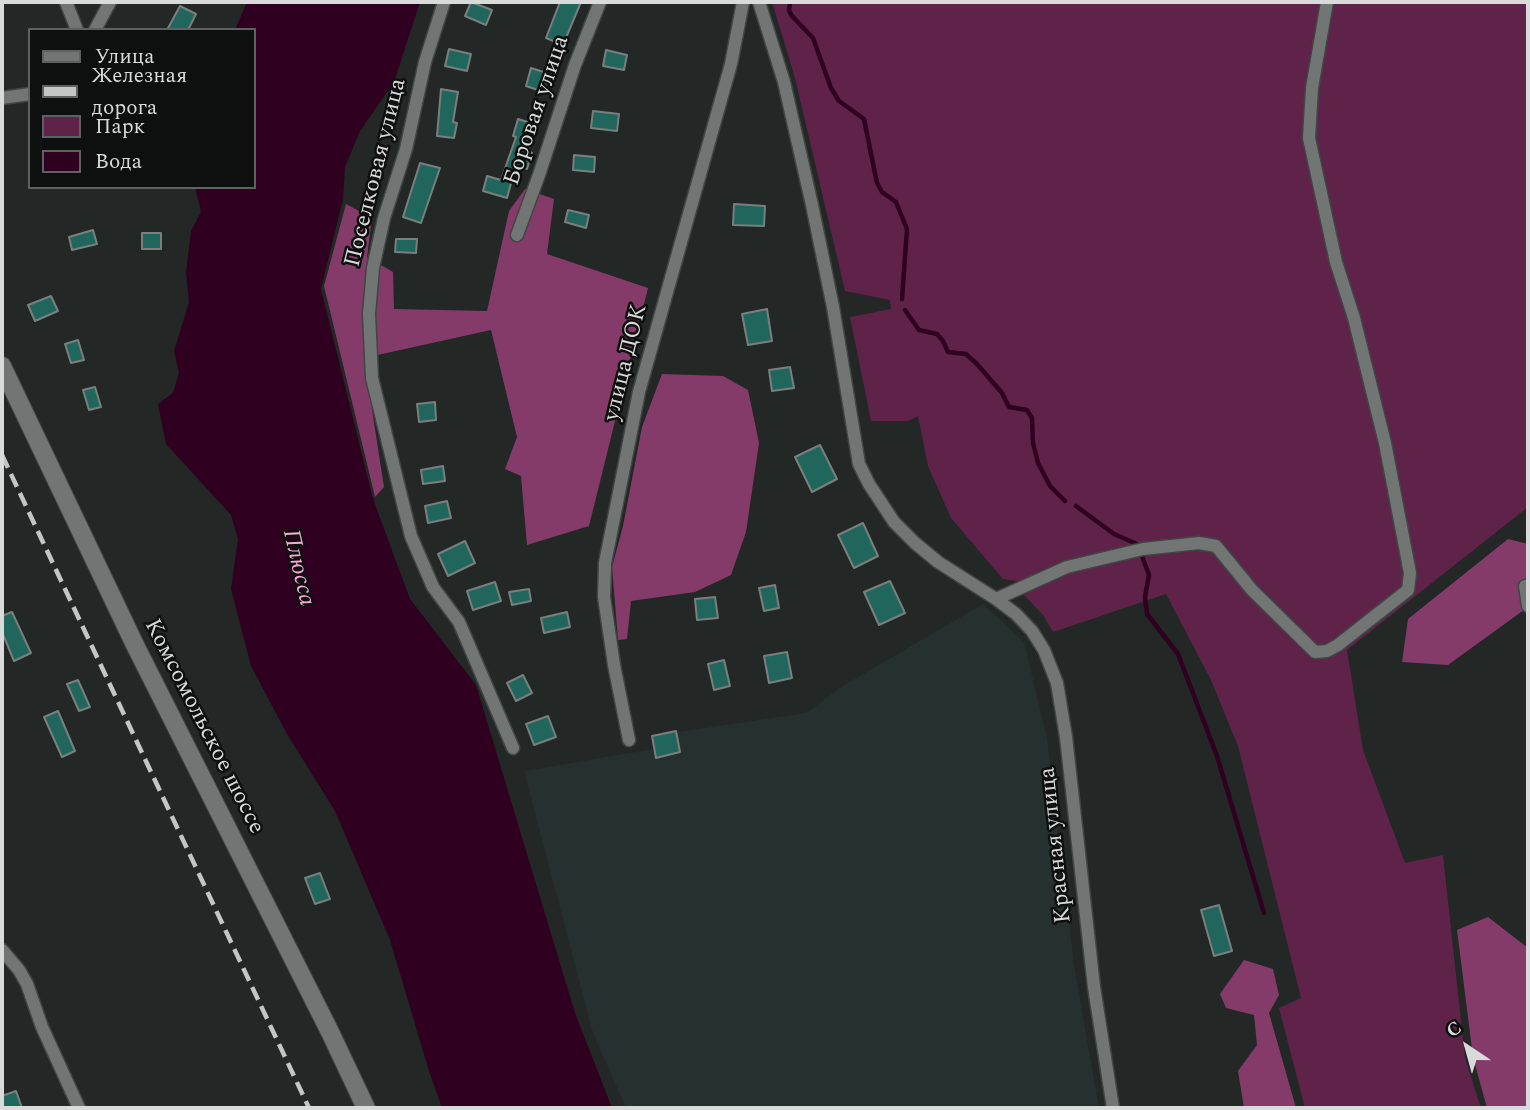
<!DOCTYPE html>
<meta charset="utf-8">
<style>
body{margin:0}
#map{position:relative;width:1530px;height:1110px;overflow:hidden;background:#232726;font-family:Spectral,serif}
canvas{display:block}
.frame{position:absolute;inset:0;border:4px solid #d9dbdb;pointer-events:none}
.legend{position:absolute;left:28px;top:28px;width:228px;height:161px;box-sizing:border-box;background:#0e100f;border:2px solid #5f6161;margin:0;padding:9px 12px;list-style:none;font-size:21px;color:#d9dbdb}
.legend li{display:flex;align-items:center;gap:14px;height:35px}
.legend b{width:35px;border:2px solid #5f6161}
.north{position:absolute;left:1432px;top:1012px;width:70px;height:70px;-webkit-text-stroke:5px #0e100f;paint-order:stroke;rotate:324deg;font-size:19px;font-weight:700;line-height:28px;text-align:center;color:#d9dbdb}
.north::after{content:'';display:block;margin:auto;width:24px;height:32px;background:#d9dbdb;clip-path:polygon(50% 0,100% 100%,50% 72%,0 100%)}
</style>
<div id="map">
<canvas width="1530" height="1110"></canvas>
<div class="frame"></div>
<ul class="legend">
<li><b style="height:9px;background:#717675"></b>Улица</li>
<li><b style="height:9px;background:#c4c6c6"></b>Железная дорога</li>
<li><b style="height:19px;background:#5f2349"></b>Парк</li>
<li><b style="height:19px;background:#300020"></b>Вода</li>
</ul>
<div class="north">С</div>
</div>
<script>
const context = document.querySelector('canvas').getContext('2d');
context.lineJoin = 'round';
function paint(path, color) {
  context.fillStyle = color;
  context.fill(path, 'evenodd');
}
function poly(rows) {
  const path = new Path2D();
  for (const r of rows) {
    path.moveTo(r[0], r[1]);
    for (let i = 2; i < r.length; i += 2) path.lineTo(r[i], r[i + 1]);
  }
  return path;
}
function strokePath(path, color, width, dash) {
  context.strokeStyle = color;
  context.lineWidth = width;
  context.lineCap = dash ? 'butt' : 'round';
  context.setLineDash(dash || []);
  context.stroke(path);
}
function label(font, color, halo, rows, align = 'center') {
  context.font = font + ' Spectral,serif';
  context.lineWidth = 5;
  context.setLineDash([]);
  context.textBaseline = 'middle';
  context.strokeStyle = halo;
  context.fillStyle = color;
  for (const [text, x, y, turn = 0] of rows) {
    context.save();
    context.translate(x, y);
    context.rotate((+turn || 0) * Math.PI / 180);
    context.textAlign = isNaN(turn) ? turn : align;
    if (halo) context.strokeText(text, 0, 0);
    context.fillText(text, 0, 0);
    context.restore();
  }
}
paint(poly([
 [983,604,1024,642,1047,738,1074,965,1099,1108,626,1108,593,1033,524,771,654,749,652,736,806,713,843,686]
]), '#26312f');
paint(poly([
 [772,2,1528,2,1528,507,1347,650,1363,750,1405,863,1443,855,1465,1058,1481,1108,1305,1108,1279,1008,1301,998,1238,746,1211,680,1166,594,1053,632,1043,615,1022,593,1017,581,1003,579,951,518,928,466,918,416,908,421,871,421,850,317,891,309,890,300,845,291,795,78]
]), '#5f2349');
paint(poly([
 [525,189,554,199,547,254,648,288,589,526,527,545,521,476,505,469,517,437,491,330,364,358,384,487,375,497,324,286,346,204,372,218,367,257,393,272,394,309,487,311,509,211],
 [662,374,723,376,748,390,759,443,746,532,731,575,695,592,631,601,627,639,618,640,612,567,623,526,642,427],
 [1508,539,1528,544,1528,607,1448,665,1402,662,1408,619],
 [1488,917,1528,948,1528,1108,1487,1108,1473,1057,1457,930],
 [1244,960,1273,969,1279,995,1269,1013,1296,1108,1244,1108,1238,1071,1257,1045,1254,1015,1226,1008,1220,994]
]), '#853b69');
paint(poly([
 [247,2,420,2,394,82,360,131,345,167,343,199,321,289,373,499,410,599,476,685,575,1013,612,1108,442,1108,429,1071,390,940,335,811,287,734,251,666,231,589,238,539,231,515,166,444,158,404,173,393,179,373,174,351,189,302,186,272,191,231,201,212,195,187,254,187,254,30,235,30]
]), '#300020');
strokePath(poly([
 [790,2,789,11,792,16,813,38,831,88,839,101,864,119,877,183,882,192,896,202,907,229,902,299],
 [905,310,919,330,937,334,943,341,948,352,966,354,977,364,1002,393,1009,407,1027,410,1032,418,1033,443,1038,463,1050,486,1065,501],
 [1076,506,1114,534,1137,544],
 [1142,556,1149,575,1145,597,1147,614,1178,654,1217,756,1264,913]
]), '#300020', 4.5);
const building = poly([
 [471,2,492,10,486,25,465,16,471,2],
 [560,2,581,2,563,45,546,38,560,2],
 [180,6,196,14,188,30,167,30,180,6],
 [449,49,471,54,467,71,445,66,449,49],
 [606,50,627,55,624,70,603,66,606,50],
 [531,68,553,75,547,93,526,86,531,68],
 [441,89,458,92,453,122,457,123,454,138,437,136,441,89],
 [593,111,619,114,617,131,591,128,593,111],
 [518,119,537,125,528,151,532,153,527,169,516,165,507,198,483,191,487,176,501,180,516,137,513,136,518,119],
 [574,155,595,157,594,172,573,170,574,155],
 [420,163,440,168,421,223,403,217,420,163],
 [734,204,765,206,764,226,733,225,734,204],
 [568,210,589,215,586,228,565,222,568,210],
 [93,230,97,244,72,250,69,237,93,230],
 [142,233,161,233,161,249,142,249,142,233],
 [396,239,417,239,416,253,395,252,396,239],
 [51,296,58,311,35,321,28,305,51,296],
 [767,309,772,341,748,345,742,314,767,309],
 [78,340,84,360,71,363,65,344,78,340],
 [790,367,794,388,772,391,769,370,790,367],
 [95,387,101,407,89,410,83,390,95,387],
 [435,402,436,420,419,422,417,404,435,402],
 [820,445,837,479,812,492,795,457,820,445],
 [443,466,445,481,423,484,421,470,443,466],
 [447,501,451,518,428,523,425,506,447,501],
 [863,523,878,556,854,568,838,535,863,523],
 [465,541,475,563,448,576,438,554,465,541],
 [890,581,905,613,879,625,864,592,890,581],
 [495,582,501,601,473,610,467,591,495,582],
 [775,585,779,608,764,611,759,588,775,585],
 [529,589,531,601,512,605,509,592,529,589],
 [715,597,718,618,697,620,695,599,715,597],
 [12,612,31,653,14,661,2,632,2,616,12,612],
 [567,612,570,627,544,633,541,618,567,612],
 [787,652,792,678,769,683,764,656,787,652],
 [724,660,730,686,714,690,708,664,724,660],
 [523,675,532,693,516,701,507,683,523,675],
 [78,680,90,707,79,711,67,684,78,680],
 [58,711,75,751,62,757,44,717,58,711],
 [548,716,556,737,534,745,526,724,548,716],
 [676,731,680,752,656,758,652,736,676,731],
 [320,873,330,899,315,904,305,878,320,873],
 [1219,905,1232,951,1214,956,1201,910,1219,905],
 [16,1091,22,1108,2,1108,2,1096,16,1091]
]);
paint(building, '#21665d');
strokePath(building, '#7a7f7e', 2);
const street = poly([
 [66,2,77,30],
 [444,2,425,62,406,149,384,218,373,268,369,314,372,378,411,536,433,587,459,622,513,748],
 [759,2,784,82,812,205,833,307,859,464,869,484,894,522,915,543,938,562,996,599,1016,614,1032,631,1044,650,1057,683,1066,737,1094,987,1113,1108],
 [95,30,110,2],
 [2,98,30,94],
 [517,235,539,175,575,65,600,2],
 [1525,586,1528,606],
 [996,599,1067,567,1143,549,1199,543,1216,546,1252,590,1315,652,1327,651,1338,645,1408,590,1410,573,1385,443,1354,318,1336,262,1309,138,1312,88,1327,2],
 [629,740,614,665,604,597,605,563,639,392,731,64,743,2],
 [2,950,19,970,27,984,42,1027,79,1108]
]);
const secondary = poly([
 [2,366,135,645,330,1032,366,1108]
]);
strokePath(street, '#414544', 15);
strokePath(secondary, '#414544', 20);
strokePath(street, '#717675', 12);
strokePath(secondary, '#717675', 18);
strokePath(poly([
 [2,455,309,1108]
]), '#c4c6c6', 4.5, [14, 7]);
label('23px', '#d9dbdb', '#0e100f', [
 ["Боровая улица",538,111,-71],
 ["Поселковая улица",377,173,-76],
 ["улица ДОК",627,363,-76],
 ["Комсомольское шоссе",203,727,63],
 ["Красная улица",1057,845,-96]
]);
label('italic 24px', '#fba6d7', '#0e100f', [
 ["Плюсса",297,568,77]
]);
</script>
